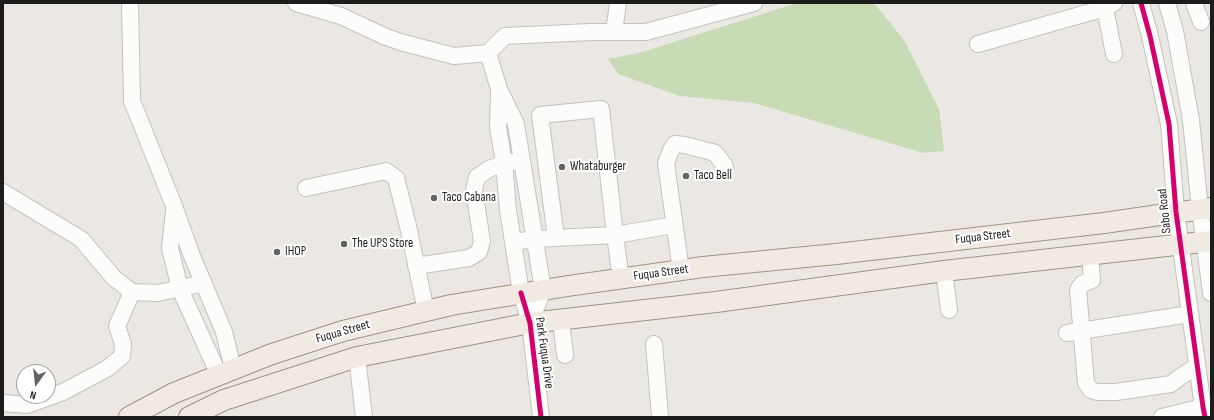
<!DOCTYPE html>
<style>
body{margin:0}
#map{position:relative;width:1214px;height:420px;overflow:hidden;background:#ebe8e4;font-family:"Sofia Sans Condensed",sans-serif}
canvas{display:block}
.frame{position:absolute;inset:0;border:4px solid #1c1c1c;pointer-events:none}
.north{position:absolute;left:16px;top:364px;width:40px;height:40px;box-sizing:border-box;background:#fff;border:1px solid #a4a4a4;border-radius:50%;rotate:195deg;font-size:11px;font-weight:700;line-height:16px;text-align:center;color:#1c1c1c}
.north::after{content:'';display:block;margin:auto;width:14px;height:18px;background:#646362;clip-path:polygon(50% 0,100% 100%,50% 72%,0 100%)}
</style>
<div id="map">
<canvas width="1214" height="420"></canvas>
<div class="frame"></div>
<div class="north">N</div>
</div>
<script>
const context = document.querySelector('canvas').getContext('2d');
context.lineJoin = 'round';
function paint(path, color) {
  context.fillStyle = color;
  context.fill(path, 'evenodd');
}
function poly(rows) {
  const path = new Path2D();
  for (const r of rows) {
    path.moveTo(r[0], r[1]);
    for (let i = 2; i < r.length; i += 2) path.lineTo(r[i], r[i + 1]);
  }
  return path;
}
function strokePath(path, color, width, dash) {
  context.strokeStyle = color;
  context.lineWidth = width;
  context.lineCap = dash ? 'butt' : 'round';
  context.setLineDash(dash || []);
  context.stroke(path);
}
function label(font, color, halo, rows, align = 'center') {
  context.font = font + ' "Sofia Sans Condensed",sans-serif';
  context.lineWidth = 4;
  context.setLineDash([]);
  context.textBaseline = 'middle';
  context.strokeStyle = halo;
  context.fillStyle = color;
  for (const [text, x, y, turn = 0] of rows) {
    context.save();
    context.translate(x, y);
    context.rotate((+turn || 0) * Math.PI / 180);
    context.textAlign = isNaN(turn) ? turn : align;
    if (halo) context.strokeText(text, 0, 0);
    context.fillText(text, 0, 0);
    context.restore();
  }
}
paint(poly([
 [797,3,874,3,904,40,939,109,944,151,923,153,754,103,680,96,618,74,608,59,639,53]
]), '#c8dbb7');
const minor = poly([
 [130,3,132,101,174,206,192,256,224,332,233,369],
 [296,3,341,16,386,37,404,43,454,56,488,53],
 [1141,3,1150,36,1169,124,1176,212,1203,407,1205,417],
 [1167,3,1175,31,1191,120,1200,209,1211,293],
 [1194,3,1201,22],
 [1105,8,1114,54],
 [614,32,618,3],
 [978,44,1105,8,1114,3],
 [499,92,498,127,504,163,508,210,521,293,530,323,541,417],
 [306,188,386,171,396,178,408,226,426,311],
 [3,192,81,239,114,278,132,292,158,293,204,283],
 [174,211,170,248,180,289,219,375],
 [513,242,535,239,615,235,601,109,540,115,556,238],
 [1090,255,1092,280,1082,284,1078,290,1086,383,1091,390,1097,392,1116,392,1171,384,1180,377,1197,366],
 [416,266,469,258,479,252,482,241,474,190,477,177,489,169,504,163,513,162],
 [681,271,666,163,671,150,675,144,685,145,708,151,715,153,725,166],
 [944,271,949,310],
 [621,279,615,235,674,225],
 [561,320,565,355],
 [530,323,543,290,516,124,499,89,488,53,505,36,591,32,646,32,754,3],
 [1067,333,1190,314],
 [654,344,660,417],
 [357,357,364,417],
 [3,403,27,405,63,392,108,368,122,356,123,344,117,326,132,292],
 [1162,417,1203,407]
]);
const major = poly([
 [129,417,174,393,272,354,343,331,451,305,568,286,703,267,836,254,1104,223,1166,214,1211,208],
 [189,417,224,400,357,357,530,323,716,302,944,271,1211,241]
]);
strokePath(minor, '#c3c2c0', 18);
strokePath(major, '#a19381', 22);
strokePath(minor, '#fcfcfb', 16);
strokePath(major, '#f0eae3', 20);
strokePath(poly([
 [1141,3,1150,36,1169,124,1176,212,1203,407,1205,417],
 [521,293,530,323,541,417]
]), '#d6006c', 5);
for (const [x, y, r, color] of [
 [562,167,4,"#646362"],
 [686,176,4,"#646362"],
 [434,198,4,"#646362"],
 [344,244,4,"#646362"],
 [277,252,4,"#646362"]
]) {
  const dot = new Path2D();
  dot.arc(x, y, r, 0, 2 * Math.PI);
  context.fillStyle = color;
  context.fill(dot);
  strokePath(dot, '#fff', 1.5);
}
label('13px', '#1c1c1c', '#fff', [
 ["Whataburger",570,167],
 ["Taco Bell",694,176],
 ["Taco Cabana",442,198],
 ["The UPS Store",352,244],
 ["IHOP",285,252]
], 'left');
label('13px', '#1c1c1c', '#fff', [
 ["Sabo Road",1165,211,-96],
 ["Fuqua Street",983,237,-7],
 ["Fuqua Street",661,273,-8],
 ["Fuqua Street",343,332,-16],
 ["Park Fuqua Drive",544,353,82]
]);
</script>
